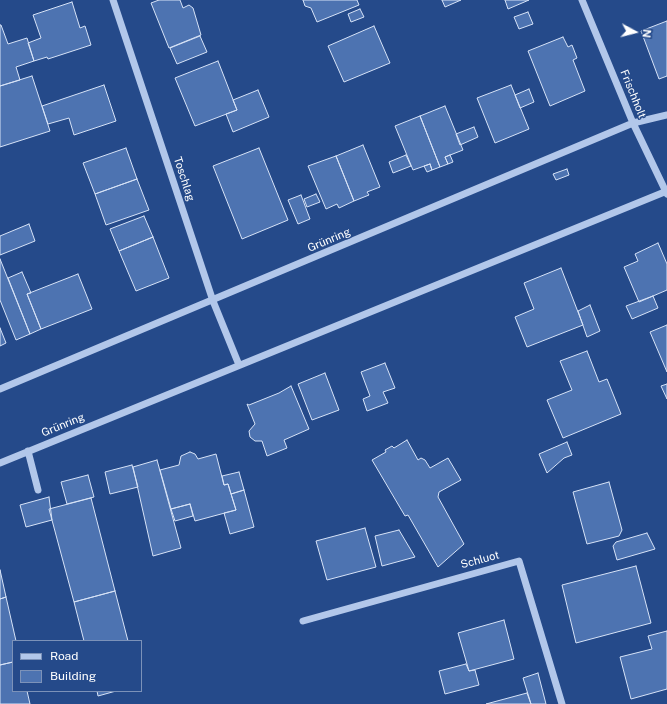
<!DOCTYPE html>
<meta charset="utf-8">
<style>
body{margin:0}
#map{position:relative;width:667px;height:704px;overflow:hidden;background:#254a8a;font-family:"Public Sans",sans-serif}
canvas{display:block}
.legend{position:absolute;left:12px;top:640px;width:130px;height:52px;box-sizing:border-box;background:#254a8a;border:1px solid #7c92b9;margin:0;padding:5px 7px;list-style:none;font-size:12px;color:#fff}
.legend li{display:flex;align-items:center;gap:8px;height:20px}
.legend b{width:20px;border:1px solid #7c92b9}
.north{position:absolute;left:615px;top:12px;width:40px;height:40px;-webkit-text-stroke:3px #254a8a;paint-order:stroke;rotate:97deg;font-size:11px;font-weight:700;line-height:16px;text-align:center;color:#fff}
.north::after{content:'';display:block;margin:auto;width:14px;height:18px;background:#fff;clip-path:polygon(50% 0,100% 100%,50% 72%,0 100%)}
</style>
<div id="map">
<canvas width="667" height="704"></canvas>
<ul class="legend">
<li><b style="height:5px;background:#b2c7ea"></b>Road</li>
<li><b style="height:11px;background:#4d73b1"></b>Building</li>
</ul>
<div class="north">N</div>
</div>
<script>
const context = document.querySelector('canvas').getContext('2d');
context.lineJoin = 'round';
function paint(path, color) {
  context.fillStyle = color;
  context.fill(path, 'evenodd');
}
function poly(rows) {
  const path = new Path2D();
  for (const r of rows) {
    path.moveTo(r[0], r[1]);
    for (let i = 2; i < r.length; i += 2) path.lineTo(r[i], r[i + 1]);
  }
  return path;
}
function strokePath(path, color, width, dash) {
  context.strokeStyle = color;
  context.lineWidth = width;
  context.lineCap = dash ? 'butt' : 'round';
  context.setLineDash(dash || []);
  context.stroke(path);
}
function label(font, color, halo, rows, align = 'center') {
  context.font = font + ' "Public Sans",sans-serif';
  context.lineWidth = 3;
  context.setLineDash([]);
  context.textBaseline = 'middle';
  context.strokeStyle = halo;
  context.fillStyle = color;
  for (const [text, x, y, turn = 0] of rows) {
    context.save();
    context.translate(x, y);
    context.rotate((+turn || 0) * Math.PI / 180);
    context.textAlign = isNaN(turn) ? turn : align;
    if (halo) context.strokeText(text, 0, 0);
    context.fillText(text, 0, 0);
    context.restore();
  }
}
const building = poly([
 [159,0,180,0,183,8,189,5,193,8,201,35,169,48,151,3,159,0],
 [303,0,357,0,359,5,317,22,311,8,305,6,303,0],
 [442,0,461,0,445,7,442,0],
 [505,0,529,0,508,9,505,0],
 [72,2,80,28,85,26,91,45,48,59,47,57,34,61,28,43,41,38,33,15,72,2],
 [360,9,364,17,351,22,348,14,360,9],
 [528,12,533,24,519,29,514,17,528,12],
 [667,21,667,76,659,79,641,31,667,21],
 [0,25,1,25,8,44,27,38,34,61,16,67,20,80,0,86,0,25],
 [374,26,390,63,344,82,328,46,374,26],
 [200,36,207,52,177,64,170,48,200,36],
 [563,37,568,47,572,45,577,58,573,60,585,91,550,106,528,51,563,37],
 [218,61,237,110,195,126,175,78,218,61],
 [32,76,50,131,0,147,0,86,32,76],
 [104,85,116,121,74,135,69,118,48,124,42,106,104,85],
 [511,85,529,129,495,143,477,98,511,85],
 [529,89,534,102,520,108,515,95,529,89],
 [258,90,269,117,233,132,226,114,237,110,233,100,258,90],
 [445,106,463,150,445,157,448,164,440,167,420,116,445,106],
 [420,116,440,167,432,170,430,164,413,170,395,126,420,116],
 [474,127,478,137,460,145,456,134,474,127],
 [363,145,380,187,367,192,369,195,354,201,336,156,363,145],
 [126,148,137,179,95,194,83,163,126,148],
 [259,148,288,220,242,239,213,166,259,148],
 [406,155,411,166,393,173,389,162,406,155],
 [450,155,453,162,448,164,445,157,450,155],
 [336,156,354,201,339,208,337,204,326,209,308,166,336,156],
 [430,164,432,170,427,172,424,166,430,164],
 [567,169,569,175,556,180,553,174,567,169],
 [137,179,149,210,106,225,95,194,137,179],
 [316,194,320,202,307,207,304,199,316,194],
 [301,195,310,219,298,224,288,200,301,195],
 [144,216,153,237,119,251,110,229,144,216],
 [29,224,35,241,0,255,0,236,29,224],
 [153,237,169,278,136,291,119,251,153,237],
 [658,243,667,264,667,290,639,302,624,267,638,261,635,254,658,243],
 [0,259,30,334,16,340,0,300,0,259],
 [561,268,583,325,527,347,515,317,534,309,524,283,561,268],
 [22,272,31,293,27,294,41,329,30,334,8,278,22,272],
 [78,274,92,309,41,329,27,294,78,274],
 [653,296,658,308,632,319,626,306,653,296],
 [590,305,600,331,587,337,578,311,590,305],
 [667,325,667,372,650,332,667,325],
 [0,328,6,343,0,346,0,328],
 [587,351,599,382,607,379,621,414,563,438,547,400,572,390,560,361,587,351],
 [385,363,395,388,383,392,388,403,367,411,363,399,370,396,361,372,385,363],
 [325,373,339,410,312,420,298,384,325,373],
 [667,384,667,399,661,386,667,384],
 [291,386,309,429,284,440,287,448,267,456,262,441,255,441,250,437,249,431,255,424,247,404,249,405,279,393,291,386],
 [407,440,418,460,421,458,425,460,430,468,448,458,461,480,439,492,438,497,464,544,438,567,408,515,405,516,372,460,386,452,385,450,392,446,394,448,407,440],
 [567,442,572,455,564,458,547,473,539,454,567,442],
 [190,452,195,454,198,459,216,454,224,485,228,484,236,510,195,521,190,504,171,509,160,470,179,465,181,456,190,452],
 [157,460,181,548,153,556,133,467,157,460],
 [132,465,138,487,110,494,105,472,132,465],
 [239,472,244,490,231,494,228,484,224,485,222,476,239,472],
 [88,475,94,497,67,504,61,482,88,475],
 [609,482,622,530,619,536,587,544,573,492,609,482],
 [244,490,254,527,230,534,224,513,236,510,231,494,244,490],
 [49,497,52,520,26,527,20,505,49,497],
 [91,498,115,591,74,602,49,509,91,498],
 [190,504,193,516,175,521,171,509,190,504],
 [365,528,376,567,327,580,316,541,365,528],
 [399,530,415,557,382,566,375,536,399,530],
 [647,533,655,549,617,560,613,546,616,542,647,533],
 [636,566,651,623,576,643,562,585,636,566],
 [0,570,6,597,0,599,0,570],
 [115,591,128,641,84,641,74,602,115,591],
 [6,597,16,641,13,641,13,662,0,665,0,599,6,597],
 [504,620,514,659,469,671,458,633,504,620],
 [667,631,667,689,631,699,620,657,652,649,648,636,667,631],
 [13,662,13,691,27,691,30,704,0,704,0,665,13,662],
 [466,664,469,671,475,670,479,685,445,694,439,671,466,664],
 [538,673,546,704,531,704,523,678,538,673],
 [97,691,116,691,98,696,97,691],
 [527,693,531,704,486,704,527,693]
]);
paint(building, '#4d73b1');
strokePath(building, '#d7e3f7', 1);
strokePath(poly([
 [113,0,213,301,239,365],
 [582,0,633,123,667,194],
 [0,389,633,123,667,115],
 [28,451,38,490],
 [0,463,667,191],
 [303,621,519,561,562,704]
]), '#b2c7ea', 7);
label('11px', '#fff', '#254a8a', [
 ["Frischholt",633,94,68],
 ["Toschlag",184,179,72],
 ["Grünring",329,240,-23],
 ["Grünring",63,425,-22],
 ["Schluot",480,560,-15]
]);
</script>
